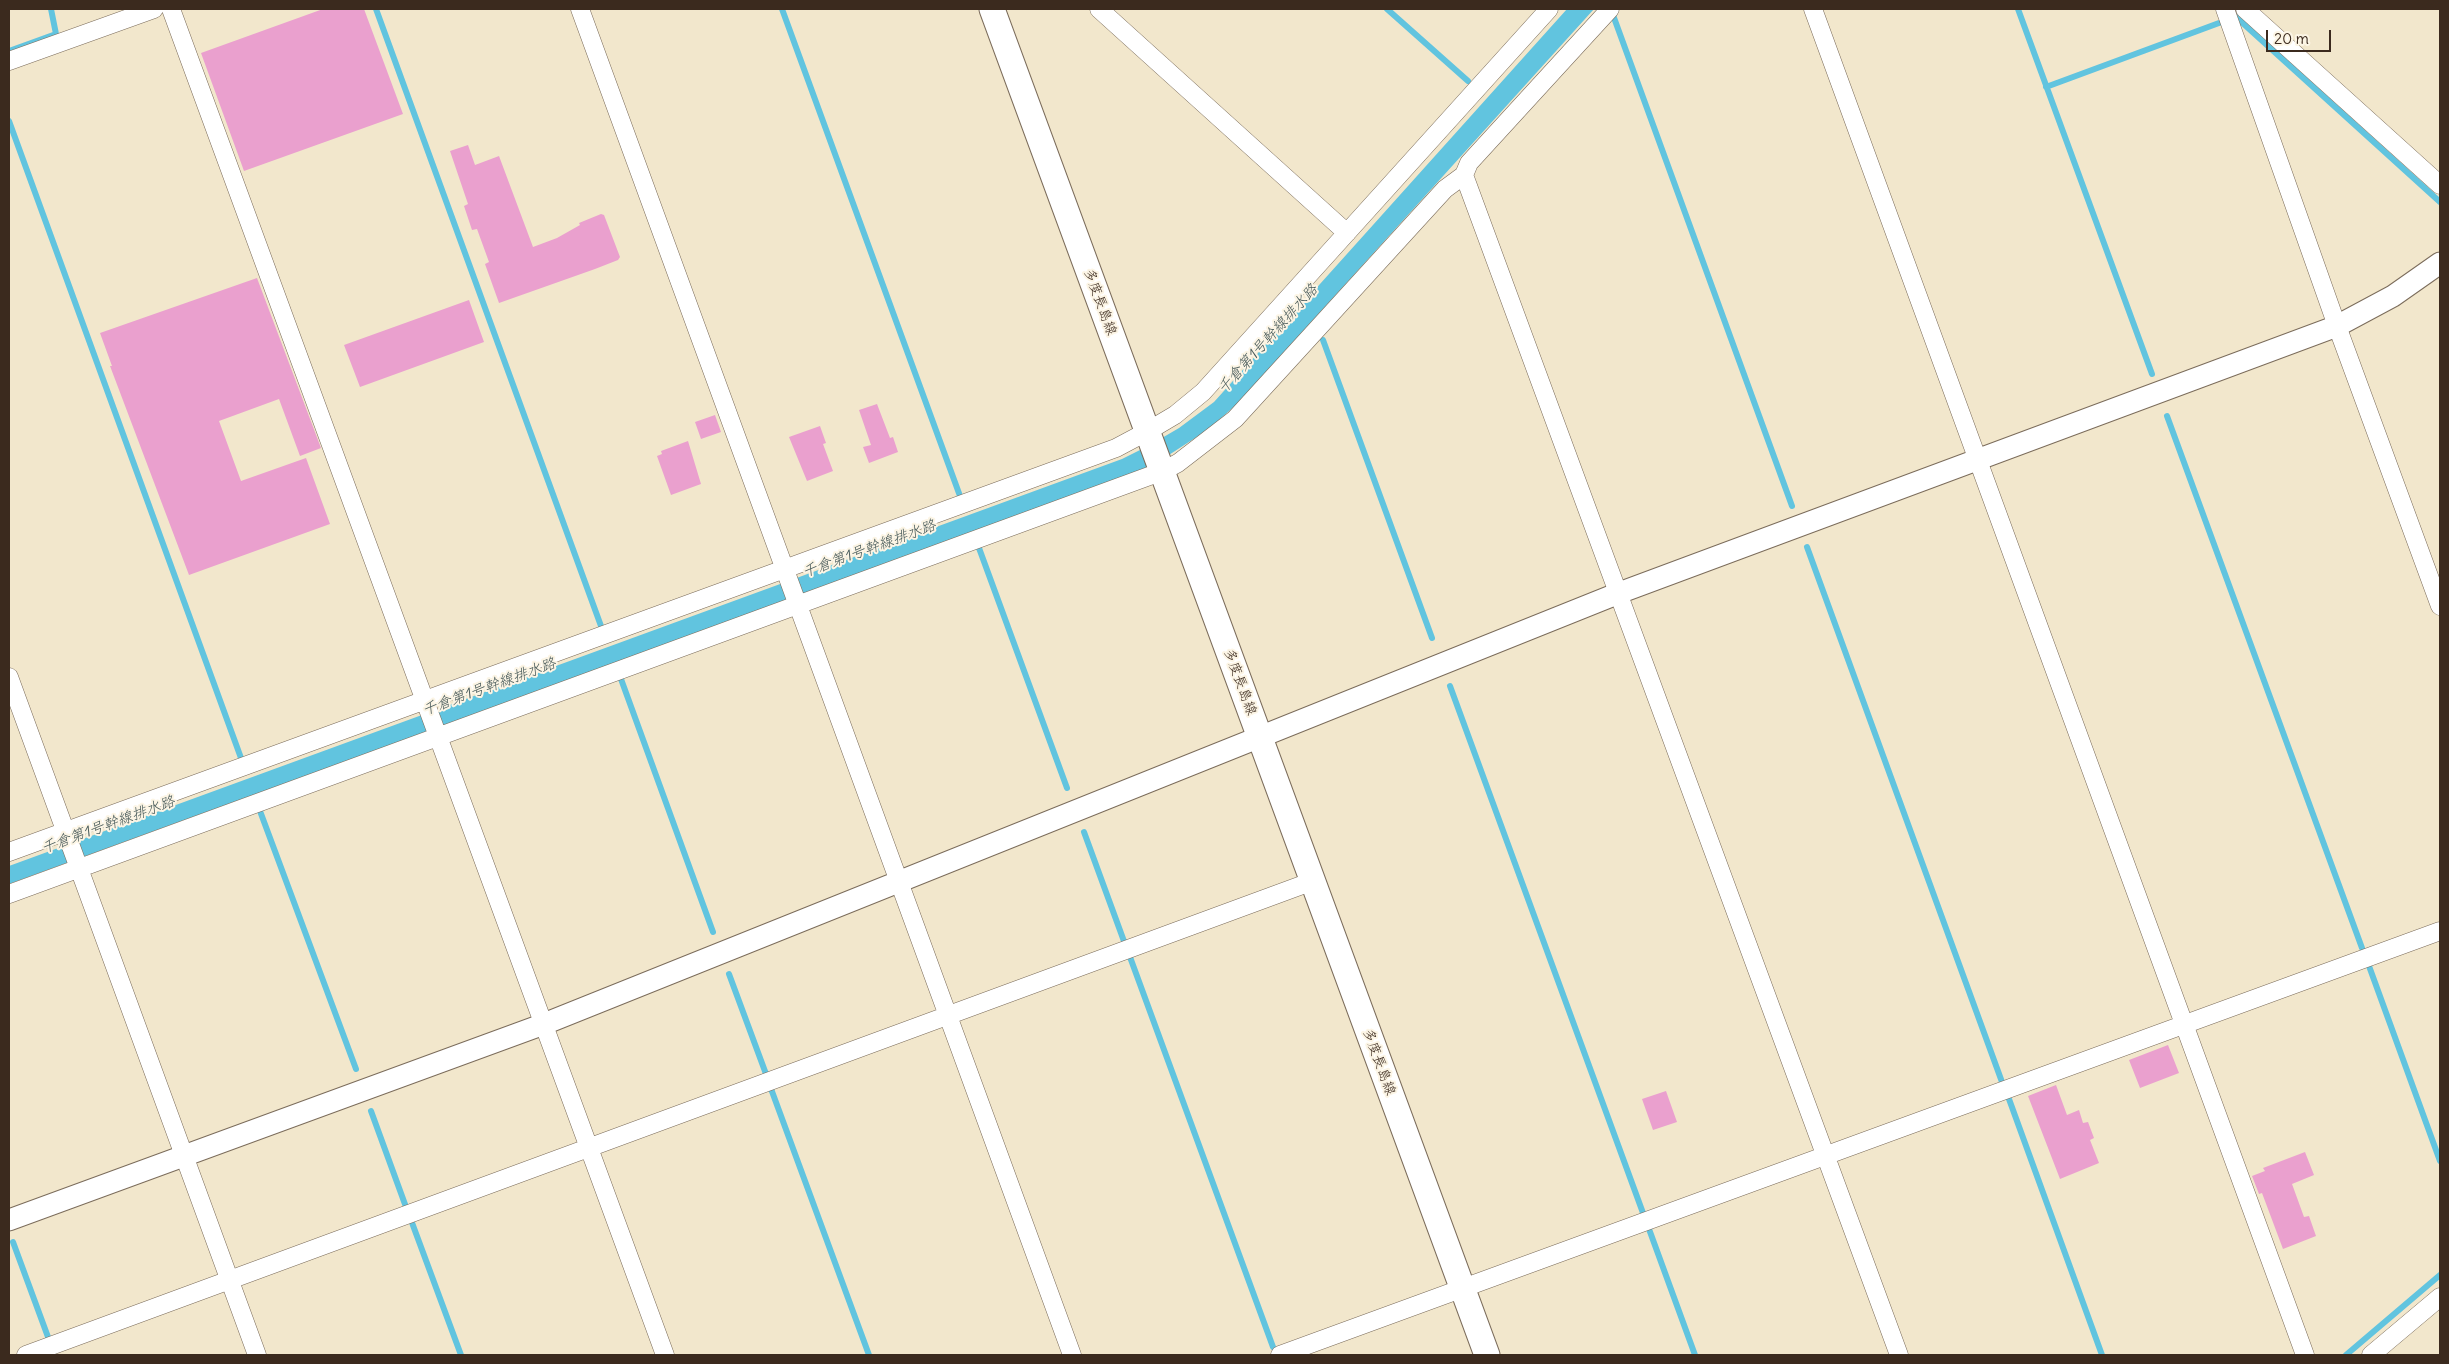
<!DOCTYPE html>
<meta charset="utf-8">
<style>
body{margin:0}
#map{position:relative;width:2449px;height:1364px;overflow:hidden;background:#f2e7cc;font-family:Delius,sans-serif}
canvas{display:block}
.frame{position:absolute;inset:0;border:10px solid #3b2a1e;pointer-events:none}
.scale{position:absolute;left:2266px;top:30px;width:65px;height:22px;box-sizing:border-box;border:2px solid #3b2a1e;border-top:0;padding-left:6px;font-size:15px;line-height:18px;white-space:nowrap;color:#3b2a1e;-webkit-text-stroke:4px #fcf5e5;paint-order:stroke}
</style>
<div id="map">
<canvas width="2449" height="1364"></canvas>
<div class="frame"></div>
<div class="scale">20 m</div>
</div>
<script>
const context = document.querySelector('canvas').getContext('2d');
context.lineJoin = 'round';
function paint(path, color) {
  context.fillStyle = color;
  context.fill(path, 'evenodd');
}
function poly(rows) {
  const path = new Path2D();
  for (const r of rows) {
    path.moveTo(r[0], r[1]);
    for (let i = 2; i < r.length; i += 2) path.lineTo(r[i], r[i + 1]);
  }
  return path;
}
function strokePath(path, color, width, dash) {
  context.strokeStyle = color;
  context.lineWidth = width;
  context.lineCap = dash ? 'butt' : 'round';
  context.setLineDash(dash || []);
  context.stroke(path);
}
function label(font, color, halo, rows, align = 'center') {
  context.font = font + ' Delius,"Klee One",sans-serif';
  context.lineWidth = 4;
  context.setLineDash([]);
  context.textBaseline = 'middle';
  context.strokeStyle = halo;
  context.fillStyle = color;
  for (const [text, x, y, turn = 0] of rows) {
    context.save();
    context.translate(x, y);
    context.rotate((+turn || 0) * Math.PI / 180);
    context.textAlign = isNaN(turn) ? turn : align;
    if (halo) context.strokeText(text, 0, 0);
    context.fillText(text, 0, 0);
    context.restore();
  }
}
paint(poly([
 [1567,9,1594,9,1238,403,1209,429,1158,462,1130,475,9,884,9,866,1122,459,1150,445,1179,428,1214,402]
]), '#61c4df');
strokePath(poly([
 [376,9,601,626],
 [782,9,960,496],
 [1387,9,1468,81],
 [2018,9,2152,374],
 [1613,15,1792,506],
 [2236,17,2440,202],
 [9,51,56,34,51,9],
 [2046,87,2219,23],
 [9,121,241,758],
 [1323,340,1432,638],
 [2167,416,2362,948],
 [1807,547,2002,1082],
 [979,548,1067,788],
 [621,679,713,932],
 [1450,686,1643,1213],
 [260,811,356,1069],
 [1084,832,1125,944],
 [1130,957,1273,1347],
 [2369,966,2440,1161],
 [729,974,766,1074],
 [770,1086,869,1355],
 [2009,1099,2102,1355],
 [371,1111,406,1207],
 [411,1220,461,1355],
 [1649,1229,1695,1355],
 [13,1242,48,1337],
 [2346,1355,2440,1275]
]), '#61c4df', 6);
paint(poly([
 [323,9,364,9,403,114,244,171,201,53],
 [468,145,475,165,499,156,533,247,557,238,580,225,579,223,601,214,604,215,620,257,618,260,595,269,499,303,485,264,489,262,477,229,472,230,464,206,468,204,450,151],
 [257,278,321,448,300,456,279,399,219,421,241,481,306,458,330,524,189,575,110,366,112,366,100,333],
 [469,300,484,342,360,387,344,345],
 [877,404,890,438,893,437,898,452,869,463,863,447,871,445,859,410],
 [715,415,721,432,701,439,695,422],
 [820,426,826,443,823,444,833,471,807,481,789,437],
 [688,441,701,484,671,495,657,456,662,454,661,451],
 [2168,1045,2179,1073,2140,1088,2129,1060],
 [2056,1085,2067,1115,2079,1110,2083,1123,2088,1122,2094,1138,2090,1140,2099,1163,2060,1179,2028,1096],
 [1666,1091,1677,1122,1653,1130,1642,1099],
 [2305,1152,2314,1175,2292,1184,2304,1217,2309,1216,2316,1236,2283,1249,2262,1193,2259,1194,2252,1176,2265,1171,2263,1168]
]), '#eaa0ce');
const minor = poly([
 [171,9,665,1355],
 [580,9,1072,1355],
 [1099,9,1347,233],
 [1813,9,2305,1355],
 [2225,9,2337,326,2440,606],
 [2245,9,2440,185],
 [9,61,154,9],
 [1464,175,1899,1355],
 [9,677,257,1355],
 [9,852,1116,448,1148,431,1175,415,1203,392,1549,9],
 [9,894,1163,471,1178,463,1235,419,1445,189,1464,175,1469,163,1610,9],
 [26,1355,1313,881],
 [1280,1355,2440,931],
 [2371,1355,2440,1297]
]);
const tertiary = poly([
 [9,1220,544,1024,1619,593,2337,326,2393,296,2440,263]
]);
const secondary = poly([
 [992,9,1487,1355]
]);
strokePath(minor, '#7b6c5b', 19);
strokePath(tertiary, '#7b6c5b', 23);
strokePath(secondary, '#7b6c5b', 27);
strokePath(minor, '#fff', 18);
strokePath(tertiary, '#fff', 21);
strokePath(secondary, '#fff', 25);
label('14px', '#3b2a1e', '#fcf5e5', [
 ["多度長島線",1100,302,70],
 ["多度長島線",1240,682,70],
 ["多度長島線",1379,1062,70]
]);
label('italic 15px', '#465858', '#fcf5e5', [
 ["千倉第1号幹線排水路",1268,339,-48],
 ["千倉第1号幹線排水路",869,549,-20],
 ["千倉第1号幹線排水路",489,687,-20],
 ["千倉第1号幹線排水路",108,825,-20]
]);
</script>
